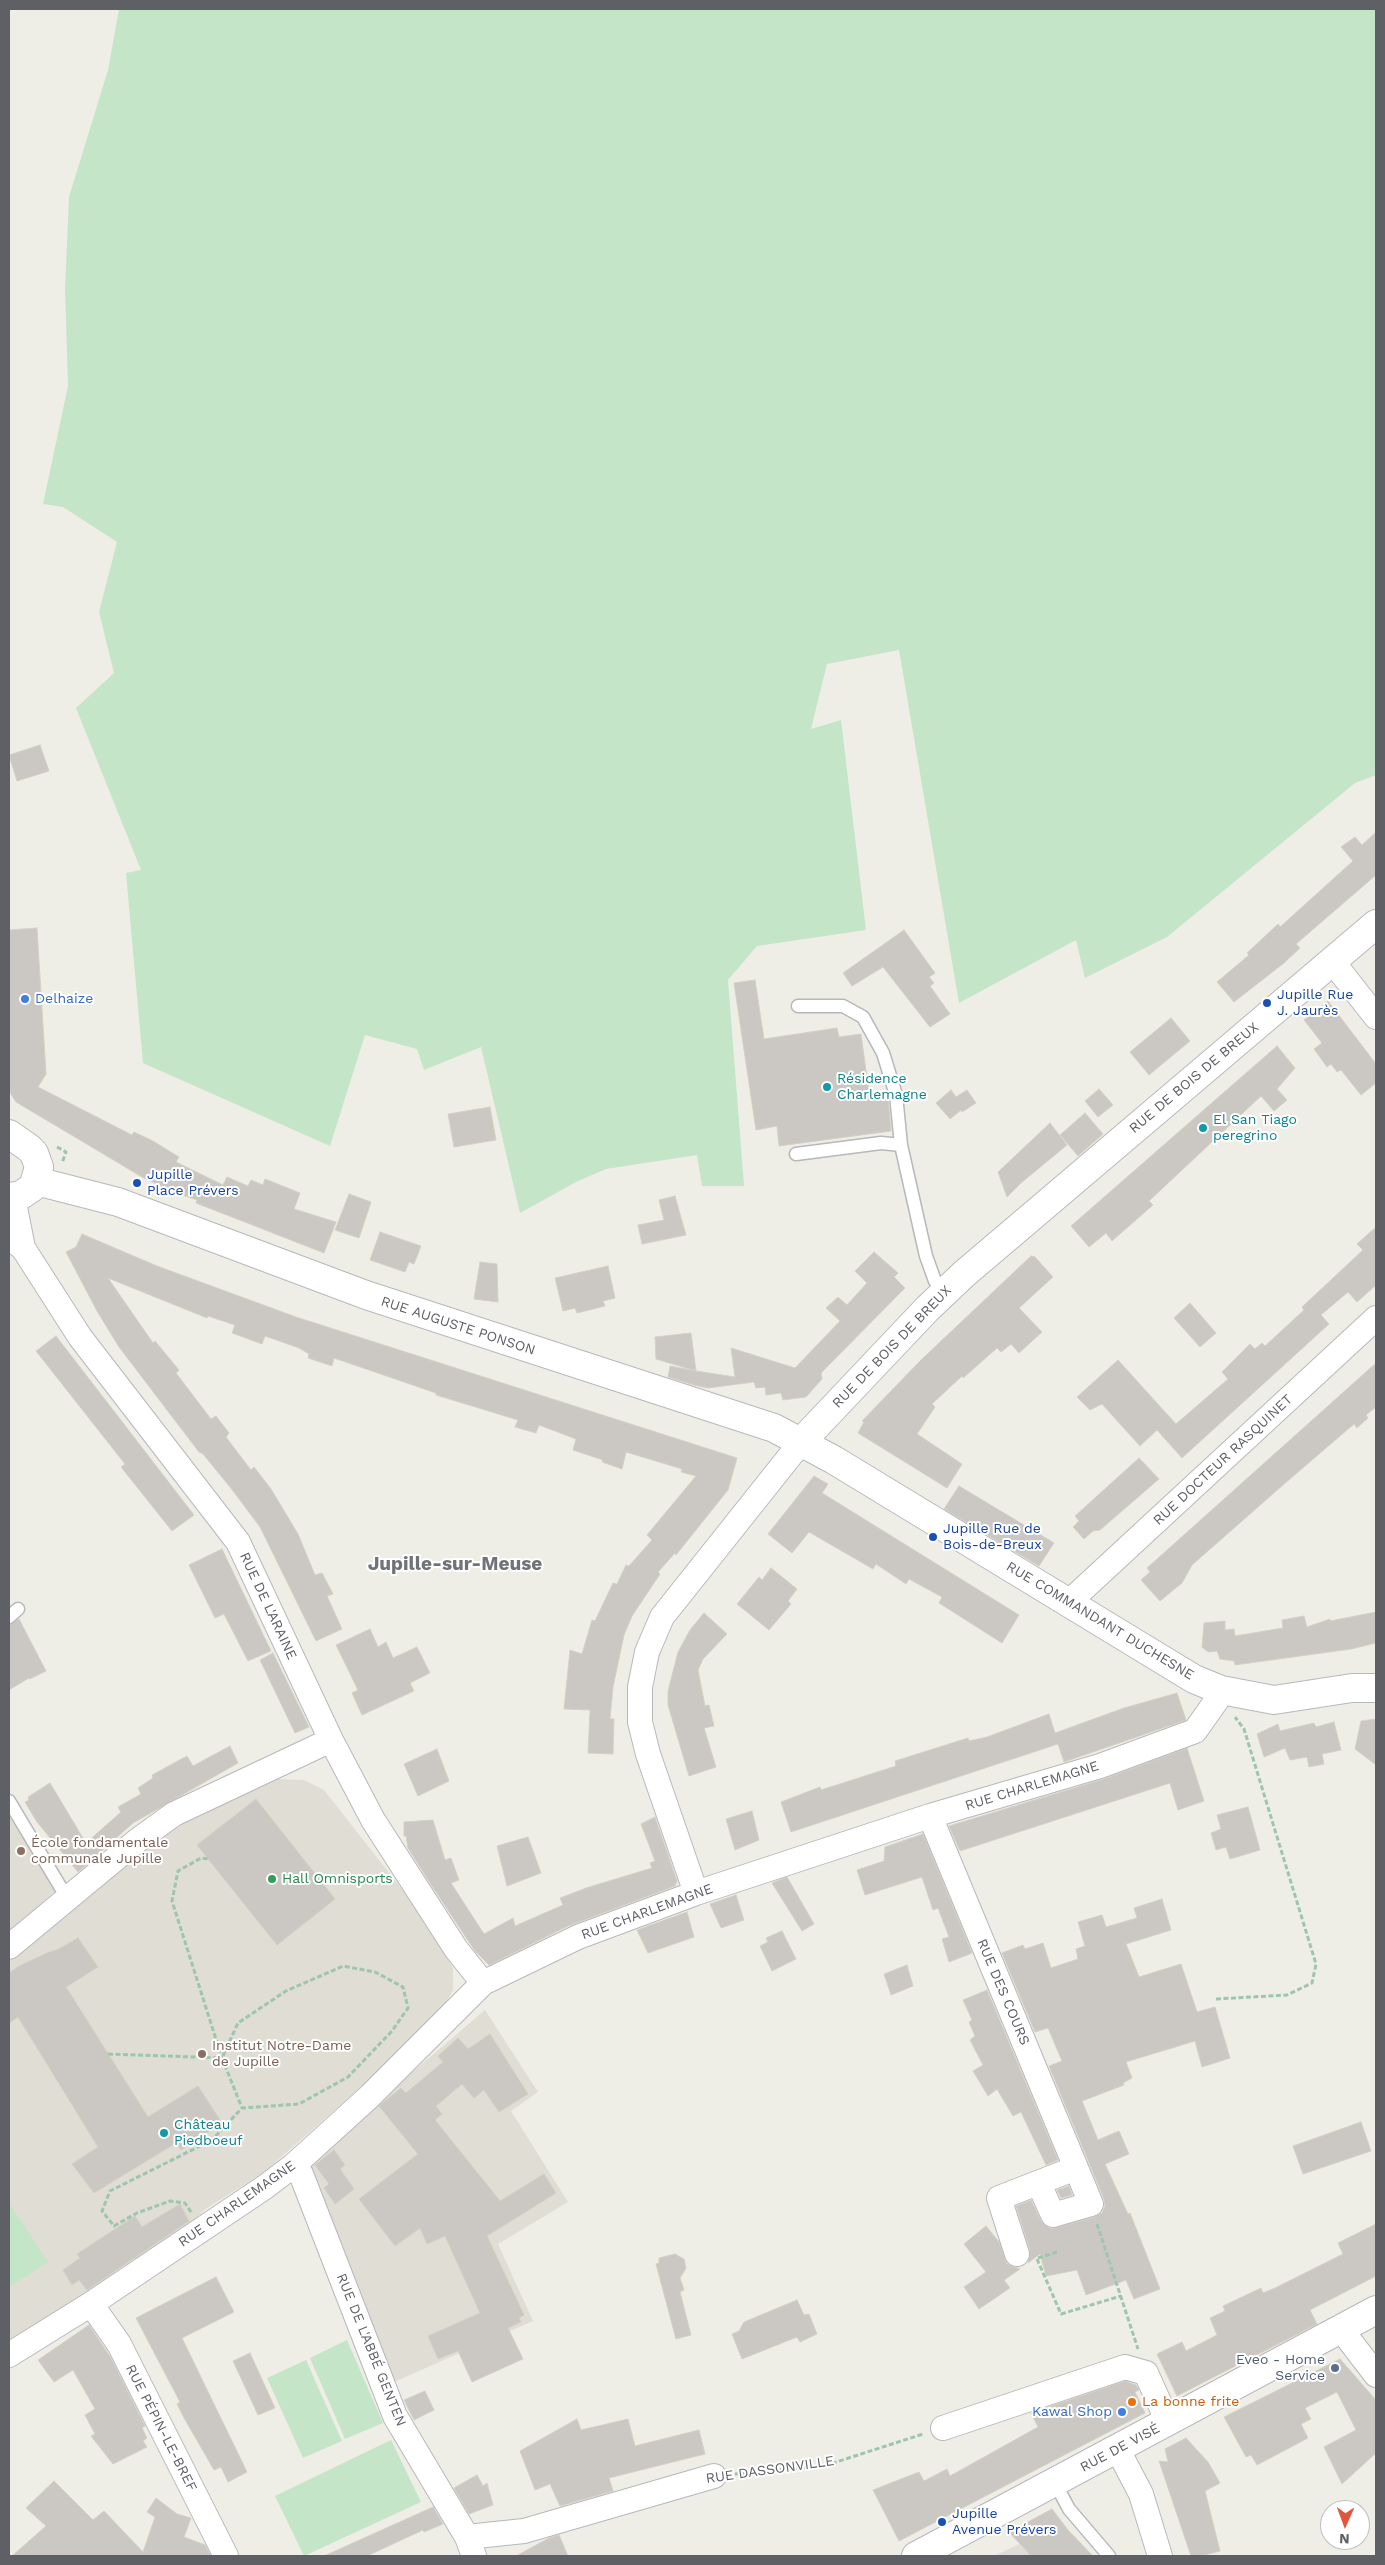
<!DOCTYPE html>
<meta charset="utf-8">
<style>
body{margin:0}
#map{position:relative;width:1385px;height:2565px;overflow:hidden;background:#efeee6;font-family:"Work Sans",sans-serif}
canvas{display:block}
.frame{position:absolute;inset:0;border:10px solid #5e6066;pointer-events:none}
.north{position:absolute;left:1320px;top:2500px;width:50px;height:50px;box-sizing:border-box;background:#fff;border:1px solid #bfbfc2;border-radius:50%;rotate:182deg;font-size:14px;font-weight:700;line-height:20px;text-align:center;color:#5e6066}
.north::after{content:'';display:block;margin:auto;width:18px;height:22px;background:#e0573b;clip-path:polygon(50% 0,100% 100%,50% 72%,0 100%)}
</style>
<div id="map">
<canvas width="1385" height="2565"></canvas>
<div class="frame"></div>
<div class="north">N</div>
</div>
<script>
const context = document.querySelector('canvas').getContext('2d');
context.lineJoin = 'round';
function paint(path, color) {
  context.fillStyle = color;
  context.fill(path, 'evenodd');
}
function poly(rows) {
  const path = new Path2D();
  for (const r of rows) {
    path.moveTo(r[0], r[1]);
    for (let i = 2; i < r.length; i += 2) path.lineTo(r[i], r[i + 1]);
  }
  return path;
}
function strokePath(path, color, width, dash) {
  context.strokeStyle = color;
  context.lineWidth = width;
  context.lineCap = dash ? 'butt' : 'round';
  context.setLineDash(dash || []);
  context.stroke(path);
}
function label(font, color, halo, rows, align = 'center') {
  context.font = font + ' "Work Sans",sans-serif';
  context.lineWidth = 4;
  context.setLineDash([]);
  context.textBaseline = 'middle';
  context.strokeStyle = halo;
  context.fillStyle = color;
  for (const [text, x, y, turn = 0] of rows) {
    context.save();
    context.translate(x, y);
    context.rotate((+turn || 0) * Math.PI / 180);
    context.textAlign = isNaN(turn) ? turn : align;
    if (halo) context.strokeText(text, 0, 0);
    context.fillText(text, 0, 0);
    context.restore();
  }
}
paint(poly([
 [1019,2544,1031,2556,994,2556]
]), '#deddd8');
paint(poly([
 [276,1779,304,1780,324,1790,408,1897,446,1956,453,1968,453,1990,440,2013,352,2095,264,2172,204,2210,191,2224,136,2261,134,2259,9,2345,9,1953,183,1821],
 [9,1811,56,1890,9,1933],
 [485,2010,538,2092,511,2111,568,2202,498,2244,533,2321,387,2385,304,2165]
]), '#dfddd4');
paint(poly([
 [119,9,1376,9,1376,775,1355,783,1167,937,1085,978,1076,940,959,1003,899,650,827,664,811,729,841,720,866,930,757,946,728,980,744,1186,702,1186,697,1155,606,1169,578,1181,520,1213,481,1047,424,1070,417,1049,365,1035,330,1146,143,1063,126,873,141,870,76,708,114,673,99,612,117,542,63,507,43,504,68,386,65,289,69,197,108,70],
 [9,2203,48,2262,9,2287],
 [347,2340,383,2423,345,2439,310,2358],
 [306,2360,342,2441,303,2458,267,2378],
 [391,2440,421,2502,304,2556,275,2496]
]), '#c4e5c7');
const building = poly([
 [40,745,49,771,17,781,9,755,40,745],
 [1376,832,1376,875,1296,944,1300,948,1284,963,1234,1002,1217,982,1249,955,1247,953,1278,924,1280,927,1353,861,1341,847,1355,837,1362,845,1376,832],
 [37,928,46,1074,38,1087,132,1135,134,1132,153,1141,179,1157,176,1162,223,1185,227,1177,248,1186,251,1180,263,1185,265,1179,300,1193,294,1209,336,1222,324,1253,196,1203,197,1200,173,1192,142,1177,16,1102,9,1091,9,930,37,928],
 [904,930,935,973,929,977,934,983,930,986,950,1014,930,1027,883,967,852,986,843,973,904,930],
 [755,980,764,1039,837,1028,839,1037,861,1034,870,1100,888,1097,891,1131,779,1146,777,1126,756,1130,734,983,755,980],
 [1328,1001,1376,1064,1376,1083,1361,1095,1341,1070,1337,1072,1331,1064,1327,1067,1314,1049,1322,1043,1304,1020,1328,1001],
 [1171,1018,1190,1041,1149,1075,1130,1052,1171,1018],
 [1277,1046,1295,1068,1277,1089,1287,1100,1274,1111,1261,1096,1149,1201,1153,1205,1112,1241,1106,1233,1089,1247,1071,1226,1277,1046],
 [1099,1089,1113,1105,1098,1117,1085,1101,1099,1089],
 [951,1090,956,1097,967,1090,976,1103,962,1112,961,1110,950,1119,936,1103,951,1090],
 [490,1107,496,1140,454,1147,448,1114,490,1107],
 [1085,1113,1103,1134,1078,1156,1060,1135,1085,1113],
 [1050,1123,1067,1145,1021,1183,1007,1197,998,1172,1050,1123],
 [349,1194,371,1202,359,1238,335,1230,349,1194],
 [675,1196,686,1235,642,1244,638,1225,664,1220,659,1200,675,1196],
 [1376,1227,1376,1285,1357,1302,1348,1292,1321,1315,1329,1324,1182,1458,1157,1430,1140,1446,1102,1404,1090,1410,1077,1397,1118,1360,1176,1424,1228,1379,1222,1372,1250,1344,1255,1349,1262,1343,1265,1346,1304,1310,1302,1307,1363,1250,1357,1244,1376,1227],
 [380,1232,421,1246,414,1264,409,1262,405,1272,370,1260,380,1232],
 [82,1234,157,1266,296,1317,737,1458,728,1490,676,1555,675,1553,658,1572,660,1574,632,1616,624,1635,613,1687,610,1719,614,1719,613,1754,588,1753,590,1710,564,1709,570,1650,582,1654,592,1620,595,1621,613,1583,617,1584,626,1565,629,1566,652,1540,647,1535,696,1476,681,1472,682,1469,626,1452,622,1469,602,1462,603,1460,573,1450,576,1439,539,1425,536,1433,515,1427,518,1420,436,1395,436,1393,334,1358,332,1366,308,1358,309,1354,299,1348,265,1336,262,1344,232,1333,235,1325,208,1316,207,1318,108,1278,153,1343,155,1341,179,1370,176,1373,211,1419,216,1416,229,1433,226,1437,238,1453,251,1470,254,1467,271,1489,298,1534,315,1575,322,1573,333,1594,327,1596,342,1629,316,1641,260,1527,230,1487,203,1454,199,1452,119,1347,97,1311,66,1252,76,1247,82,1234],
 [874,1252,898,1273,894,1277,905,1288,821,1373,822,1379,806,1397,783,1400,781,1393,766,1395,765,1387,756,1388,754,1382,708,1388,694,1385,668,1377,670,1366,696,1371,656,1359,655,1337,691,1333,696,1371,735,1377,731,1348,795,1368,840,1321,826,1308,838,1297,847,1305,867,1283,855,1271,874,1252],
 [1031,1256,1035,1257,1053,1277,1019,1308,1042,1332,1019,1353,1011,1344,1001,1352,997,1348,963,1378,962,1376,932,1404,935,1407,917,1434,962,1464,947,1488,858,1433,864,1422,862,1421,921,1360,1031,1256],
 [480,1262,497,1264,498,1302,474,1299,480,1262],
 [608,1266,615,1298,603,1301,605,1306,577,1313,575,1308,563,1311,555,1278,608,1266],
 [1190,1303,1216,1333,1200,1347,1174,1318,1190,1303],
 [56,1336,194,1515,172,1531,121,1467,125,1464,36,1351,56,1336],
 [1376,1363,1376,1407,1366,1415,1368,1418,1357,1428,1354,1424,1283,1485,1192,1565,1182,1583,1160,1601,1141,1580,1150,1572,1147,1568,1376,1363],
 [1139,1458,1159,1479,1100,1530,1093,1531,1084,1539,1073,1527,1079,1521,1075,1516,1139,1458],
 [814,1476,828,1484,822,1493,1019,1615,1002,1643,939,1603,942,1597,909,1579,906,1584,876,1564,873,1569,809,1532,792,1553,768,1534,814,1476],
 [959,1486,1054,1543,1039,1566,944,1509,959,1486],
 [222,1549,271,1651,248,1661,224,1614,215,1618,189,1565,222,1549],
 [771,1568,797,1589,788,1601,791,1604,769,1630,737,1604,759,1577,762,1580,771,1568],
 [1376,1612,1376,1643,1351,1649,1235,1665,1234,1661,1220,1659,1217,1651,1208,1652,1202,1647,1204,1623,1225,1621,1225,1630,1234,1629,1235,1636,1283,1628,1282,1620,1304,1616,1307,1627,1330,1619,1330,1621,1376,1612],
 [704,1613,727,1634,703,1659,698,1670,705,1706,709,1705,714,1726,704,1728,716,1767,689,1776,668,1705,668,1691,678,1652,690,1630,704,1613],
 [19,1619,46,1671,30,1679,29,1678,9,1690,9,1625,19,1619],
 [370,1629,378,1647,386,1642,393,1658,417,1647,430,1673,410,1683,414,1691,362,1715,352,1693,358,1690,336,1645,370,1629],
 [273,1653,309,1727,295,1733,260,1660,273,1653],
 [1177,1693,1186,1720,1064,1762,1058,1744,791,1832,781,1802,820,1787,821,1790,896,1766,895,1761,968,1738,969,1741,987,1737,1049,1714,1055,1733,1124,1708,1177,1693],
 [1376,1719,1376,1765,1355,1749,1361,1721,1376,1719],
 [1334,1722,1341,1750,1322,1754,1324,1764,1309,1767,1307,1757,1290,1760,1285,1748,1264,1757,1257,1734,1278,1724,1280,1731,1314,1723,1316,1727,1334,1722],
 [230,1746,238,1763,133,1823,78,1872,37,1822,25,1802,29,1800,28,1797,50,1783,86,1843,121,1812,118,1807,141,1794,138,1788,153,1778,152,1775,187,1756,193,1766,230,1746],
 [1187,1748,1204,1801,1178,1810,1170,1783,960,1851,949,1826,1104,1779,1187,1748],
 [437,1749,449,1781,418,1796,404,1764,437,1749],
 [256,1799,335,1899,277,1945,197,1845,256,1799],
 [1248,1807,1260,1850,1230,1859,1226,1847,1216,1850,1211,1833,1221,1829,1217,1815,1248,1807],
 [752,1811,759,1840,735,1850,726,1819,752,1811],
 [655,1817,677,1881,675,1886,568,1926,489,1965,475,1951,430,1883,408,1848,406,1836,404,1836,404,1822,433,1820,445,1860,451,1858,459,1880,451,1883,484,1934,513,1918,515,1926,563,1905,560,1898,586,1888,652,1868,650,1863,655,1861,641,1824,655,1817],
 [923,1834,972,1953,949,1962,942,1939,949,1937,938,1908,933,1910,922,1877,865,1895,857,1870,884,1861,885,1847,923,1834],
 [528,1837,541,1873,507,1886,497,1846,528,1837],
 [787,1877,814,1924,802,1931,772,1883,787,1877],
 [736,1895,744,1920,721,1928,710,1904,736,1895],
 [1162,1899,1171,1930,1126,1944,1139,1977,1181,1964,1197,2012,1215,2007,1230,2058,1202,2067,1195,2041,1126,2062,1132,2078,1123,2083,1124,2085,1082,2101,1098,2140,1119,2131,1129,2154,1105,2164,1128,2214,1130,2213,1160,2289,1134,2299,1126,2280,1086,2295,1077,2270,1046,2276,1040,2254,1028,2263,1030,2250,1016,2206,1031,2200,1041,2221,1051,2229,1095,2217,1102,2213,1105,2206,1104,2199,1049,2066,1062,2061,1048,2028,1035,2032,1002,1953,1023,1945,1025,1949,1043,1943,1051,1968,1078,1959,1076,1949,1085,1946,1078,1922,1102,1915,1106,1927,1137,1918,1134,1908,1162,1899],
 [687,1912,694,1937,648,1953,637,1930,687,1912],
 [782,1931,796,1959,772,1971,760,1946,768,1942,766,1938,782,1931],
 [78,1938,98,1967,66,1987,148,2117,198,2086,222,2123,181,2150,176,2143,94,2193,72,2164,98,2147,18,2017,9,2023,9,1973,19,1966,49,1952,57,1950,78,1938],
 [907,1965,913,1986,891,1995,884,1974,907,1965],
 [987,1990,1058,2160,1046,2165,1021,2112,1013,2116,997,2089,988,2096,973,2071,983,2065,970,2040,975,2036,969,2022,972,2020,963,2000,987,1990],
 [490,2034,528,2094,499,2112,484,2090,474,2098,462,2084,436,2106,442,2114,435,2120,500,2201,544,2174,556,2193,487,2236,524,2315,519,2318,521,2322,508,2328,523,2359,472,2382,458,2351,438,2359,428,2336,480,2313,445,2236,427,2244,420,2228,395,2246,359,2199,418,2154,379,2106,401,2088,406,2093,443,2062,438,2056,458,2038,468,2049,490,2034],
 [1361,2122,1371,2151,1303,2174,1293,2146,1361,2122],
 [334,2150,345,2165,340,2169,354,2189,335,2204,324,2188,329,2184,315,2165,334,2150],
 [1069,2186,1072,2195,1061,2198,1057,2190,1069,2186],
 [180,2204,189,2221,87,2290,79,2280,72,2285,63,2270,80,2258,77,2254,135,2216,142,2227,180,2204],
 [1376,2224,1376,2276,1310,2310,1317,2324,1177,2396,1157,2354,1182,2342,1186,2351,1217,2335,1210,2318,1225,2311,1223,2306,1261,2288,1263,2293,1275,2288,1343,2254,1338,2243,1376,2224],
 [986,2226,999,2242,1007,2264,1020,2269,1004,2280,1010,2288,979,2309,964,2287,986,2272,964,2244,986,2226],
 [675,2254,684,2259,686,2268,680,2278,684,2290,680,2292,691,2335,676,2339,656,2264,659,2263,659,2258,675,2254],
 [216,2277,234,2312,182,2338,247,2472,228,2482,221,2467,214,2470,184,2418,177,2404,180,2402,136,2318,216,2277],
 [797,2300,804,2315,809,2314,817,2334,800,2342,797,2337,742,2359,732,2334,739,2331,744,2322,797,2300],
 [89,2325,111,2358,145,2426,142,2428,147,2438,143,2441,147,2447,113,2464,91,2436,95,2434,85,2415,95,2409,73,2370,54,2382,38,2360,89,2325],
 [250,2353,275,2408,258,2415,233,2361,250,2353],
 [1340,2359,1376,2400,1376,2453,1342,2484,1324,2447,1356,2430,1337,2392,1305,2408,1311,2419,1301,2424,1308,2438,1257,2465,1251,2455,1246,2457,1224,2417,1340,2359],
 [1125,2381,1136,2385,1139,2390,1135,2392,1145,2413,899,2541,873,2490,919,2472,924,2481,947,2469,950,2476,1038,2427,1031,2413,1125,2381],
 [425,2391,434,2410,414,2420,404,2400,425,2391],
 [577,2419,581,2430,628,2419,635,2446,699,2430,705,2454,609,2478,613,2491,560,2506,550,2484,535,2490,520,2451,577,2419],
 [1186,2438,1208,2462,1220,2483,1205,2491,1220,2551,1201,2556,1191,2556,1159,2461,1168,2462,1165,2449,1186,2438],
 [477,2475,483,2486,487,2483,493,2505,469,2514,454,2488,477,2475],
 [54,2481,93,2520,104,2511,143,2552,155,2517,147,2512,156,2498,177,2514,191,2518,184,2537,205,2545,211,2556,12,2556,46,2526,26,2508,54,2481],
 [433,2507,443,2524,424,2532,423,2530,367,2556,324,2556,433,2507],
 [1052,2509,1068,2530,1093,2556,1031,2556,1009,2532,1052,2509],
 [559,2535,568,2556,516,2556,549,2538,559,2535]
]);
paint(building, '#cbc8c3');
strokePath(building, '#d4d0c5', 1);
const service = poly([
 [798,1006,843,1006,863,1017,883,1053,896,1095,901,1145],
 [796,1154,881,1143,901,1145,926,1256,935,1281,945,1293],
 [9,1617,18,1609],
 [9,1801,67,1898],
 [1055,2483,1069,2509,1109,2556]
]);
const minor = poly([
 [1332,961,1376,1017],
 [13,1197,23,1248],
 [9,1238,23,1248,80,1337,238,1542,331,1740,373,1820,456,1949,483,1983],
 [1069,1602,1376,1318],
 [930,1816,1091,2204,1053,2215,1039,2184],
 [696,1893,648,1754,640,1722,640,1687,647,1652,662,1617,802,1441],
 [9,1947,138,1840,174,1814,331,1740],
 [294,2165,301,2174,395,2416,467,2537,474,2556],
 [1017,2254,999,2198,1076,2168],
 [91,2304,119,2344,226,2556],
 [1340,2328,1376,2375],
 [9,2355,91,2304,265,2187,294,2165,370,2096,483,1983,578,1937,696,1893,930,1816,1100,1766,1195,1731,1219,1697,1221,1690],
 [943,2428,1125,2367,1146,2373,1168,2422],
 [1118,2450,1141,2494,1160,2556],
 [467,2537,524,2531,714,2476]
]);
const tertiary = poly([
 [9,1134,29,1148,34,1153,39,1167,33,1187,21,1195,9,1197],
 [36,1181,118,1202,366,1295,774,1428,834,1460,1194,1679,1221,1690,1274,1700,1352,1688,1376,1688],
 [802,1441,927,1309,964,1274,1376,924]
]);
const secondary = poly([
 [916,2556,1376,2310]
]);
strokePath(service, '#b6b8bc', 15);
strokePath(minor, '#b6b8bc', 26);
strokePath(tertiary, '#b6b8bc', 30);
strokePath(secondary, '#b5b7bd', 30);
strokePath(poly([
 [57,1147,66,1152,62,1163],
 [1216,1999,1287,1995,1312,1983,1316,1964,1244,1729,1235,1717],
 [108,2054,222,2058,172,1901,178,1871,201,1858,209,1859],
 [191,2212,185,2203,170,2201,137,2213,114,2226,102,2211,110,2191,212,2140,242,2108,299,2104,348,2077,392,2031,408,2008,403,1987,375,1972,343,1966,286,1991,238,2023,222,2058,242,2108],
 [1097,2224,1138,2349],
 [1038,2258,1057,2252],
 [1037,2259,1061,2314,1121,2296],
 [735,2474,827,2465,923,2434]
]), '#9ec5ad', 3, [5, 2.5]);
strokePath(service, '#fff', 12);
strokePath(minor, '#fff', 24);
strokePath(tertiary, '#fff', 28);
strokePath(secondary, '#fff', 28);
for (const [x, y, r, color] of [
 [25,999,5,"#3f7fe0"],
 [1267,1003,5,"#1a4fb4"],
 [827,1087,5,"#0f9aa8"],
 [1203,1128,5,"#0f9aa8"],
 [137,1183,5,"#1a4fb4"],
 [933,1537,5,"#1a4fb4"],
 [21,1851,5,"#8d6e63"],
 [272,1879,5,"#2e9e5b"],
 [202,2054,5,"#8d6e63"],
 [164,2133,5,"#0f9aa8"],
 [1335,2368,5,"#5c6f8a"],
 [1132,2402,5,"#e8710a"],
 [1122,2412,5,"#3f7fe0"],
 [942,2522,5,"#1a4fb4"]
]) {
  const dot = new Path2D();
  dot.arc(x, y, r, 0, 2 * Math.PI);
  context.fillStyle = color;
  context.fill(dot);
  strokePath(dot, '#fff', 2);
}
label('14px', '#164399', '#fff', [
 ["Jupille Rue",1277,995],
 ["J. Jaurès",1277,1011],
 ["Jupille",147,1175],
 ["Place Prévers",147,1191],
 ["Jupille Rue de",943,1529],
 ["Bois-de-Breux",943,1545],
 ["Jupille",952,2514],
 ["Avenue Prévers",952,2530]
], 'left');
label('14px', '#366cbe', '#fff', [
 ["Delhaize",35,999],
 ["Kawal Shop",1112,2412,"right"]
], 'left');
label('14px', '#5e6066', '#fff', [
 ["RUE DE BOIS DE BREUX",1194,1078,-40],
 ["RUE AUGUSTE PONSON",458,1326,18],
 ["RUE DE BOIS DE BREUX",892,1347,-46],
 ["RUE DOCTEUR RASQUINET",1223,1460,-43],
 ["RUE DE L'ARAINE",268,1606,65],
 ["RUE COMMANDANT DUCHESNE",1100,1621,31],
 ["RUE CHARLEMAGNE",1032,1786,-17],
 ["RUE CHARLEMAGNE",647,1912,-20],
 ["RUE DES COURS",1003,1992,67],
 ["RUE CHARLEMAGNE",237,2204,-35],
 ["RUE DE L'ABBÉ GENTEN",371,2350,68],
 ["RUE PÉPIN-LE-BREF",161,2428,63],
 ["RUE DE VISÉ",1120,2448,-28],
 ["RUE DASSONVILLE",770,2470,-8]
]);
label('14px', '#0d838f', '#fff', [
 ["Résidence",837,1079],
 ["Charlemagne",837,1095],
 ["El San Tiago",1213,1120],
 ["peregrino",1213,1136],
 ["Château",174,2125],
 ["Piedboeuf",174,2141]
], 'left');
label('14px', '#785e54', '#fff', [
 ["École fondamentale",31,1843],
 ["communale Jupille",31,1859],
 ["Institut Notre-Dame",212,2046],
 ["de Jupille",212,2062]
], 'left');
label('14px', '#27864d', '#fff', [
 ["Hall Omnisports",282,1879]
], 'left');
label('14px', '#4e5e75', '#fff', [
 ["Eveo - Home",1325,2360],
 ["Service",1325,2376]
], 'right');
label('14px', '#c56008', '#fff', [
 ["La bonne frite",1142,2402]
], 'left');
label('bold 19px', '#6f7278', '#fff', [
 ["Jupille-sur-Meuse",455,1564]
]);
</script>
